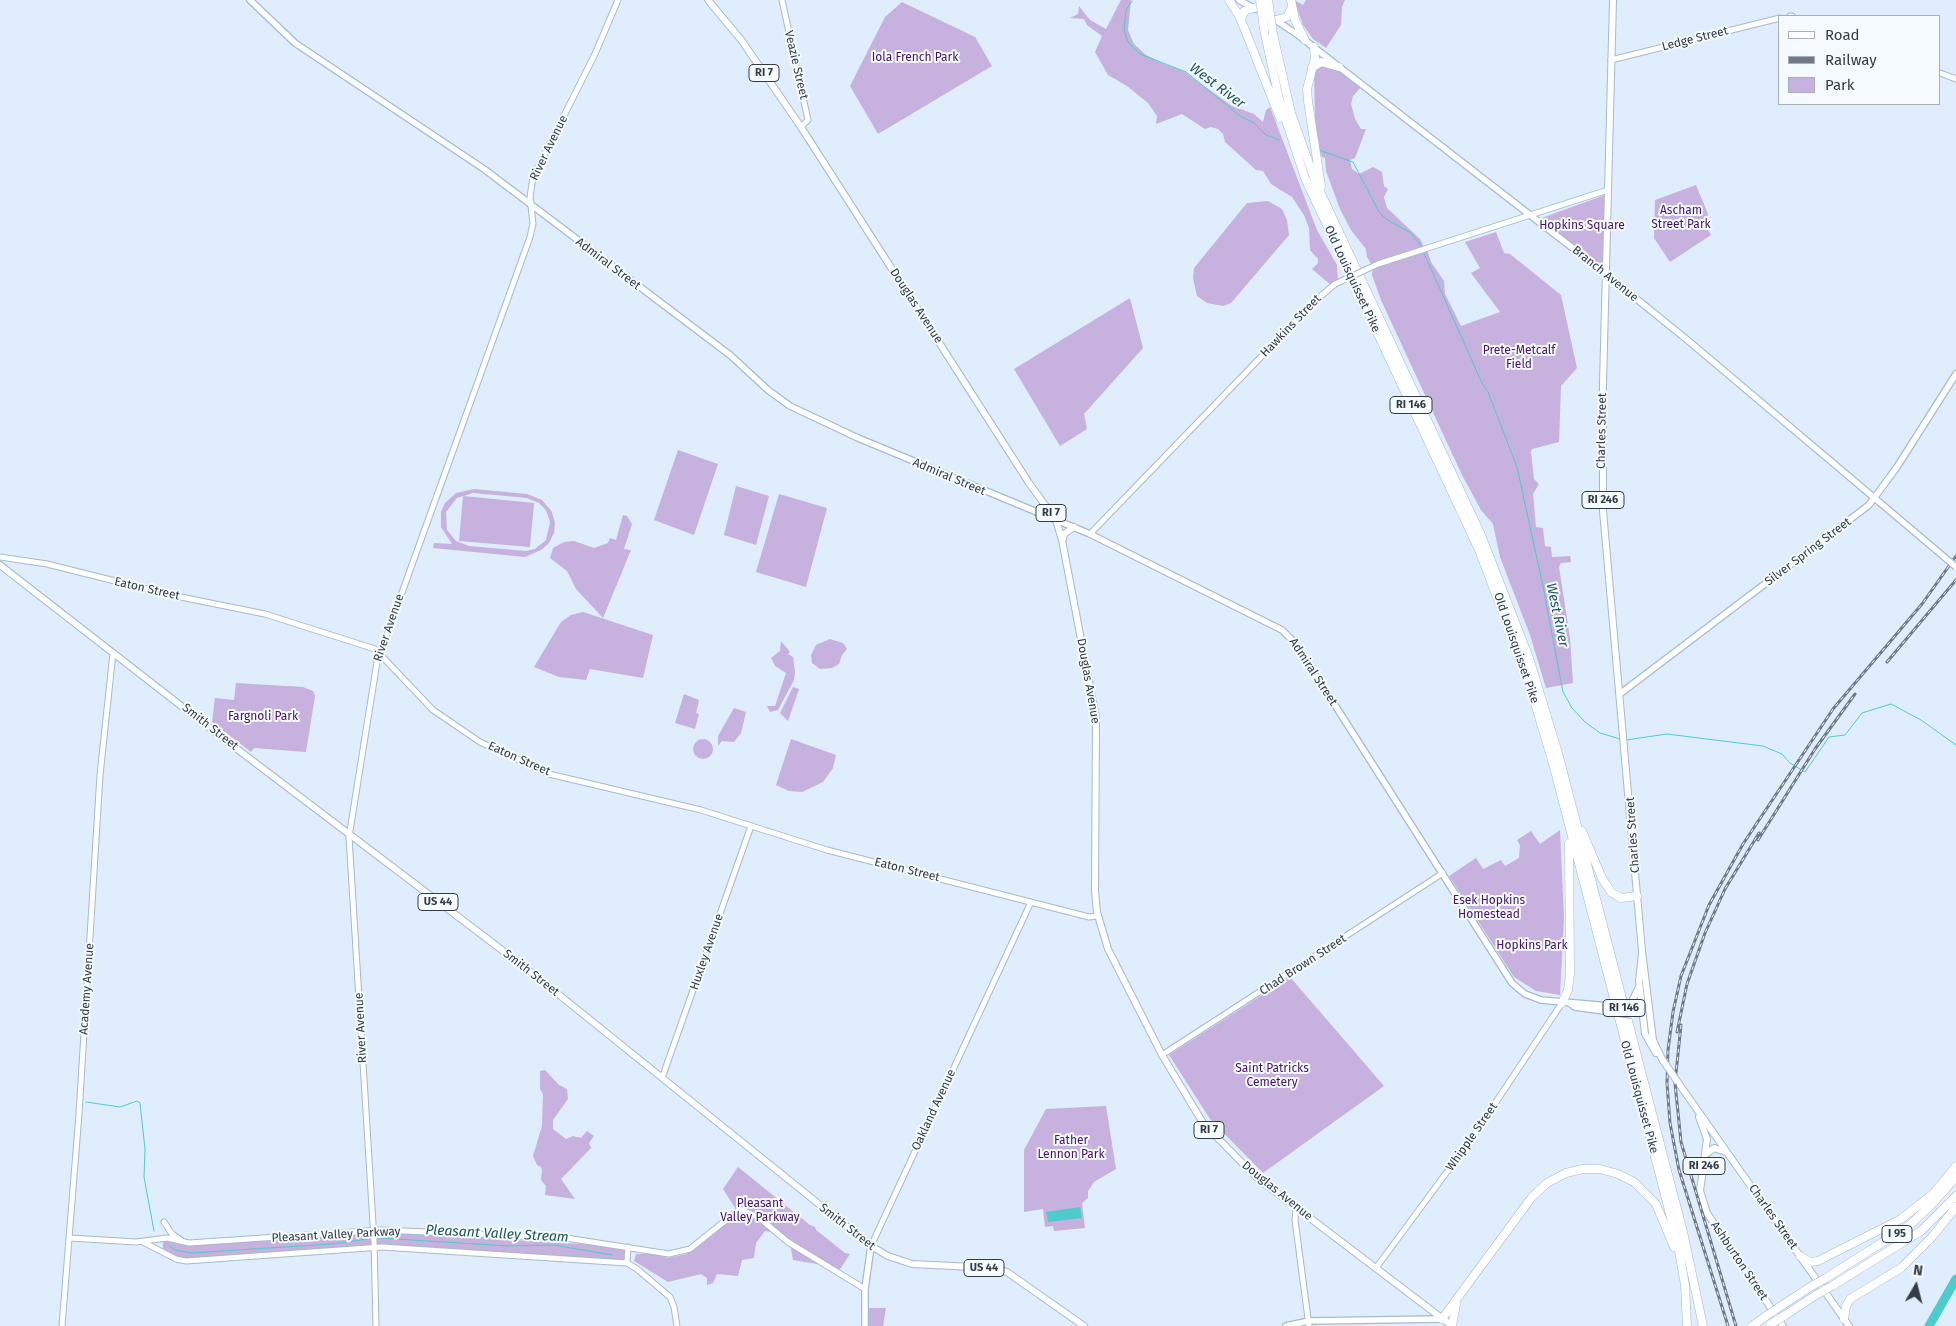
<!DOCTYPE html>
<style>
body{margin:0}
#map{position:relative;width:1956px;height:1326px;overflow:hidden;background:#dfedfd;font-family:"Fira Sans",sans-serif}
canvas{display:block}
.legend{position:absolute;left:1778px;top:15px;width:162px;height:90px;box-sizing:border-box;background:#f5faff;border:1px solid #a7aeb5;margin:0;padding:6px 9px;list-style:none;font-size:15px;color:#333c46}
.legend li{display:flex;align-items:center;gap:10px;height:25px}
.legend b{width:25px;border:1px solid #a7aeb5}
.north{position:absolute;left:1891px;top:1261px;width:50px;height:50px;-webkit-text-stroke:4px #f5faff;paint-order:stroke;rotate:8deg;font-size:14px;font-weight:700;line-height:20px;text-align:center;color:#333c46}
.north::after{content:'';display:block;margin:auto;width:18px;height:22px;background:#333c46;clip-path:polygon(50% 0,100% 100%,50% 72%,0 100%)}
</style>
<div id="map">
<canvas width="1956" height="1326"></canvas>
<ul class="legend">
<li><b style="height:6px;background:#fff"></b>Road</li>
<li><b style="height:6px;background:#707a86"></b>Railway</li>
<li><b style="height:14px;background:#c6b1df"></b>Park</li>
</ul>
<div class="north">N</div>
</div>
<script>
const context = document.querySelector('canvas').getContext('2d');
context.lineJoin = 'round';
function paint(path, color) {
  context.fillStyle = color;
  context.fill(path, 'evenodd');
}
function poly(rows) {
  const path = new Path2D();
  for (const r of rows) {
    if (r.length === 3) {
      path.moveTo(r[0] + r[2], r[1]);
      path.arc(r[0], r[1], r[2], 0, 2 * Math.PI);
      continue;
    }
    path.moveTo(r[0], r[1]);
    for (let i = 2; i < r.length; i += 2) path.lineTo(r[i], r[i + 1]);
  }
  return path;
}
function strokePath(path, color, width, dash) {
  context.strokeStyle = color;
  context.lineWidth = width;
  context.lineCap = dash ? 'butt' : 'round';
  context.setLineDash(dash || []);
  context.stroke(path);
}
function label(font, color, halo, rows, align = 'center') {
  context.font = font + ' "Fira Sans",sans-serif';
  context.lineWidth = 4;
  context.setLineDash([]);
  context.textBaseline = 'middle';
  context.strokeStyle = halo;
  context.fillStyle = color;
  for (const [text, x, y, turn = 0] of rows) {
    context.save();
    context.translate(x, y);
    context.rotate((+turn || 0) * Math.PI / 180);
    context.textAlign = isNaN(turn) ? turn : align;
    if (halo) context.strokeText(text, 0, 0);
    context.fillText(text, 0, 0);
    context.restore();
  }
}
paint(poly([
 [1121,0,1131,0,1128,30,1134,44,1146,55,1164,64,1183,71,1232,106,1254,114,1263,122,1266,110,1270,107,1317,230,1337,265,1338,282,1331,285,1312,269,1318,263,1318,259,1310,250,1309,228,1304,215,1292,197,1271,184,1263,171,1256,170,1225,142,1223,134,1218,129,1211,127,1205,129,1182,114,1156,124,1157,116,1148,103,1127,86,1108,75,1095,52,1102,36,1087,25,1084,19,1070,18,1078,14,1079,6,1090,20,1106,29],
 [1294,0,1303,5,1306,0,1345,0,1342,7,1341,25,1326,48,1313,39,1303,25],
 [902,2,975,37,992,66,878,134,850,86,885,17],
 [1318,60,1331,64,1362,86,1353,96,1351,104,1355,119,1361,129,1366,129,1355,158,1350,160,1352,169,1359,174,1373,167,1382,172,1384,186,1388,189,1384,197,1387,208,1421,240,1424,249,1427,250,1431,262,1444,281,1445,294,1461,326,1500,312,1471,273,1480,268,1465,242,1496,232,1504,253,1510,254,1561,295,1577,368,1561,386,1559,442,1532,449,1531,452,1534,479,1539,484,1533,494,1536,527,1543,528,1545,546,1551,547,1552,557,1570,556,1571,562,1561,563,1559,567,1570,638,1573,683,1546,688,1530,635,1500,557,1493,524,1481,510,1462,475,1381,300,1372,275,1373,267,1367,257,1366,249,1351,230,1340,209,1326,171,1325,158,1322,157,1318,147,1315,123,1314,70],
 [1696,185,1708,214,1705,225,1711,235,1670,262,1654,238,1655,200],
 [1605,195,1602,270,1539,219],
 [1268,201,1282,209,1287,220,1289,235,1231,303,1223,306,1207,303,1197,296,1193,278,1194,268,1247,203],
 [1130,298,1143,348,1084,414,1087,429,1060,446,1014,369],
 [678,450,718,464,694,535,654,520],
 [736,486,769,496,756,545,724,535],
 [474,489,527,494,542,500,552,512,555,523,554,533,549,543,541,550,525,557,433,548,434,543,452,544,441,527,441,512,445,503,456,493],
 [473,493,527,498,539,503,546,510,550,522,546,540,535,549,526,551,469,546,456,541,447,530,446,512,457,498],
 [779,494,827,508,806,587,756,572],
 [463,496,534,503,530,547,459,541],
 [623,515,627,516,632,524,624,549,631,550,603,618,576,589,567,571,550,558,553,548,564,542,574,541,594,548,608,543,610,538,616,540],
 [583,612,653,635,643,678,590,669,586,680,559,677,534,667,561,622,571,615],
 [830,639,843,643,847,649,842,655,839,664,832,668,820,669,812,663,811,655,816,645],
 [781,641,790,652,788,654,793,657,795,672,794,680,778,710,770,712,767,706,775,706,786,673,775,666,771,658,780,651],
 [236,683,303,687,313,691,315,696,306,752,254,748,251,752,212,722,215,698,234,700],
 [793,687,799,689,788,721,780,713],
 [684,694,699,700,696,713,699,714,695,729,675,723],
 [734,708,746,712,741,733,734,742,722,741,718,746,718,736],
 [703,749,10],
 [791,739,836,755,833,768,823,782,802,792,789,791,776,785],
 [1560,830,1564,917,1560,995,1536,991,1514,977,1449,876,1476,858,1483,869,1501,860,1505,866,1519,858,1520,845,1517,840,1531,831,1540,844],
 [1290,977,1384,1086,1263,1173,1210,1119,1169,1055],
 [545,1070,559,1085,567,1089,568,1099,553,1120,553,1129,566,1139,573,1136,581,1138,587,1131,594,1136,589,1143,591,1148,561,1179,575,1199,545,1195,546,1186,541,1180,542,1170,541,1167,537,1165,533,1156,542,1126,543,1094,540,1089,540,1071],
 [1106,1106,1116,1169,1094,1182,1088,1191,1088,1198,1082,1203,1085,1228,1054,1231,1053,1226,1045,1227,1043,1209,1024,1212,1024,1150,1046,1109],
 [738,1167,810,1225,815,1227,816,1230,845,1253,850,1254,841,1268,837,1272,828,1266,793,1260,790,1243,778,1233,765,1231,756,1243,754,1258,742,1260,738,1276,717,1274,713,1283,707,1285,707,1278,701,1274,668,1282,634,1261,636,1254,660,1254,667,1258,687,1254,688,1250,737,1211,723,1189],
 [373,1231,628,1247,623,1262,375,1248,180,1260,162,1252,164,1238,183,1244],
 [868,1308,886,1308,883,1326,869,1326]
]), '#c6b1df');
paint(poly([
 [1080,1207,1082,1218,1048,1222,1046,1212]
]), '#4dcccc');
strokePath(poly([
 [1132,1,1126,10,1124,30,1128,42,1140,54,1186,72,1240,116,1254,123,1266,135,1279,140],
 [1319,150,1353,162,1379,212,1386,219,1411,233,1422,247],
 [1423,251,1482,383,1488,392,1517,467,1543,586,1563,692,1572,708,1585,722,1600,733,1620,739],
 [1626,740,1667,734,1763,746,1782,754,1790,763,1805,772,1829,737,1845,735,1862,713,1891,704,1921,720,1956,745],
 [86,1102,120,1107,137,1101,140,1103,145,1149,144,1177,154,1231],
 [380,1238,508,1246,554,1245,612,1255],
 [168,1245,175,1250,192,1253,331,1244,368,1239]
]), '#4dcccc', 1);
strokePath(poly([
 [1929,1326,1956,1279]
]), '#4dcccc', 9);
const tertiary = poly([
 [782,0,808,120,801,127],
 [1790,16,1792,16],
 [1611,60,1780,18],
 [1940,73,1956,79],
 [1378,264,1608,190],
 [1090,534,1315,301,1335,284],
 [0,557,47,564,171,595,265,614,375,649,433,710,480,742,549,774,701,810,827,850,1089,917,1098,916],
 [1162,1055,1443,873],
 [662,1078,751,826],
 [1296,1207,1295,1220,1309,1326],
 [164,1222,172,1234,181,1240],
 [70,1238,136,1242,167,1238,189,1243,381,1230,566,1238,669,1254,690,1249,740,1209,758,1217,788,1242,865,1289],
 [143,1242,176,1259,186,1261,382,1247,627,1263],
 [871,1246,1031,902],
 [628,1247,627,1263,637,1269,670,1297,674,1307,677,1326],
 [1376,1268,1472,1138,1562,1003],
 [62,1326,79,1114,100,775,113,653],
 [376,1326,374,1240,349,837,377,662,530,237,533,224,530,197,533,177,595,54,618,0]
]);
const secondary = poly([
 [250,0,295,43,484,169,730,355,768,390,790,406,858,438,1090,534,1282,630,1293,641,1333,702,1512,983,1525,994,1541,1000,1609,1006],
 [1239,0,1255,9],
 [1274,19,1298,35,1601,270,1691,343,1923,539],
 [1621,693,1869,505,1897,467,1956,374],
 [1569,1003,1575,1007,1611,1012],
 [865,1326,865,1289,871,1246],
 [1286,1326,1309,1321,1442,1319]
]);
const primary = poly([
 [708,0,742,41,801,127,1029,483,1056,520,1062,540,1096,718,1095,891,1097,912,1108,949,1162,1055,1203,1123,1256,1177,1452,1326],
 [1613,0,1603,383,1603,511,1642,951,1653,1040,1662,1059],
 [1063,539,1064,534,1074,527],
 [0,565,216,733,527,969,871,1246,888,1256,912,1264,994,1268,1007,1272,1084,1326],
 [1642,954,1639,981,1645,1034,1656,1053],
 [1630,1005,1639,987],
 [1677,1081,1849,1326],
 [1699,1117,1707,1139,1700,1191,1707,1213,1783,1326],
 [1706,1154,1714,1148,1726,1152]
]);
const motorway = poly([
 [1229,0,1241,19],
 [1291,0,1295,20,1305,40],
 [1254,8,1244,11,1241,20,1280,118],
 [1276,20,1287,17,1292,7],
 [1264,29,1279,99,1305,178,1479,550,1526,673,1554,767,1678,1245,1685,1285,1687,1326],
 [1273,34,1291,113,1316,183,1481,535,1529,658,1558,753,1683,1232,1703,1326],
 [1314,47,1315,58,1307,89,1308,101,1321,186],
 [1312,68,1321,62,1339,67],
 [1582,831,1602,878,1611,892,1621,898,1637,896],
 [1562,1003,1568,990,1570,974,1569,843],
 [1800,1256,1810,1262,1818,1261,1901,1219,1933,1194,1956,1166],
 [1826,1278,1910,1225,1934,1202,1956,1177],
 [1832,1286,1921,1231,1956,1196],
 [1781,1306,1810,1287],
 [1787,1314,1816,1295],
 [1442,1319,1532,1197,1547,1183,1566,1173,1583,1169,1600,1169,1618,1174,1634,1182,1656,1204,1674,1247],
 [1844,1319,1846,1306,1850,1299,1901,1268,1932,1237,1956,1207],
 [1452,1326,1456,1304],
 [1752,1326,1766,1316]
]);
strokePath(tertiary, '#a4bad2', 7);
strokePath(secondary, '#a4bad2', 8);
strokePath(primary, '#a4bad2', 8);
strokePath(motorway, '#a4bad2', 9);
strokePath(tertiary, '#fff', 5);
strokePath(secondary, '#fff', 5.5);
strokePath(primary, '#fff', 6);
strokePath(motorway, '#fff', 8);
const rail = poly([
 [1887,662,1956,580],
 [1758,840,1815,749,1855,694],
 [1681,1025,1675,1083,1681,1142,1736,1326],
 [1677,1032,1687,984,1705,933,1725,889,1759,833],
 [1728,1326,1679,1170,1670,1123,1667,1083,1668,1050,1673,1012,1681,976,1709,905,1743,844,1833,709,1922,604,1956,556]
]);
strokePath(rail, '#707a86', 3);
strokePath(rail, '#f5faff', 1, [4]);
const tertiaryBridge = poly([
 [1335,284,1378,264]
]);
const secondaryBridge = poly([
 [1923,539,1956,567],
 [1609,1006,1631,1009],
 [1611,1012,1632,1015]
]);
const primaryBridge = poly([
 [1623,1007,1630,1005],
 [1662,1059,1677,1081]
]);
const motorwayBridge = poly([
 [1260,0,1264,29],
 [1268,0,1273,34],
 [1810,1287,1826,1278],
 [1816,1295,1832,1286],
 [1766,1316,1781,1306],
 [1771,1324,1787,1314]
]);
strokePath(tertiaryBridge, '#a4bad2', 7, []);
strokePath(secondaryBridge, '#a4bad2', 8, []);
strokePath(primaryBridge, '#a4bad2', 8, []);
strokePath(motorwayBridge, '#a4bad2', 9, []);
strokePath(tertiaryBridge, '#fff', 5);
strokePath(secondaryBridge, '#fff', 5.5);
strokePath(primaryBridge, '#fff', 6);
strokePath(motorwayBridge, '#fff', 8);
for (const [x, y, w] of [
 [764,73,30],
 [1411,405,42],
 [1603,500,42],
 [1051,513,30],
 [438,902,40],
 [1624,1008,42],
 [1209,1130,30],
 [1704,1166,42],
 [1897,1234,30],
 [984,1268,40]
]) {
  const box = new Path2D();
  box.roundRect(x - w / 2, y - 8.5, w, 17, 4);
  context.fillStyle = '#f5faff';
  context.fill(box);
  strokePath(box, '#333c46', 1);
}
label('bold 11px', '#333c46', null, [
 ["RI 7",764,73],
 ["RI 146",1411,405],
 ["RI 246",1603,500],
 ["RI 7",1051,513],
 ["US 44",438,902],
 ["RI 146",1624,1008],
 ["RI 7",1209,1130],
 ["RI 246",1704,1166],
 ["I 95",1897,1234],
 ["US 44",984,1268]
]);
label('12px', '#333c46', '#f5faff', [
 ["Ledge Street",1695,39,-14],
 ["Veazie Street",796,65,77],
 ["River Avenue",549,148,-64],
 ["Admiral Street",608,264,37],
 ["Branch Avenue",1605,274,39],
 ["Old Louisquisset Pike",1352,279,65],
 ["Douglas Avenue",916,306,57],
 ["Hawkins Street",1291,326,-46],
 ["Charles Street",1602,431,-89],
 ["Admiral Street",949,477,23],
 ["Silver Spring Street",1808,552,-37],
 ["Eaton Street",147,589,13],
 ["River Avenue",389,628,-71],
 ["Old Louisquisset Pike",1516,648,71],
 ["Admiral Street",1313,672,57],
 ["Douglas Avenue",1088,681,80],
 ["Smith Street",210,727,38],
 ["Eaton Street",519,759,24],
 ["Charles Street",1633,835,-94],
 ["Eaton Street",907,870,14],
 ["Huxley Avenue",707,952,-71],
 ["Chad Brown Street",1303,965,-33],
 ["Smith Street",531,973,38],
 ["Academy Avenue",87,989,-86],
 ["River Avenue",361,1028,-93],
 ["Old Louisquisset Pike",1639,1097,75],
 ["Oakland Avenue",934,1110,-65],
 ["Whipple Street",1472,1137,-55],
 ["Douglas Avenue",1277,1191,39],
 ["Charles Street",1773,1217,55],
 ["Smith Street",847,1227,38],
 ["Pleasant Valley Parkway",336,1235,-3],
 ["Ashburton Street",1739,1261,56]
]);
label('12px', '#45136a', '#f5faff', [
 ["Iola French Park",915,58],
 ["Ascham",1681,211],
 ["Street Park",1681,225],
 ["Hopkins Square",1582,226],
 ["Prete-Metcalf",1519,351],
 ["Field",1519,365],
 ["Fargnoli Park",263,717],
 ["Esek Hopkins",1489,901],
 ["Homestead",1489,915],
 ["Hopkins Park",1532,946],
 ["Saint Patricks",1272,1069],
 ["Cemetery",1272,1083],
 ["Father",1071,1141],
 ["Lennon Park",1071,1155],
 ["Pleasant",760,1204],
 ["Valley Parkway",760,1218]
]);
label('italic 14px', '#215757', '#f5faff', [
 ["West River",1217,86,37],
 ["West River",1557,615,78],
 ["Pleasant Valley Stream",497,1234,3]
]);
</script>
